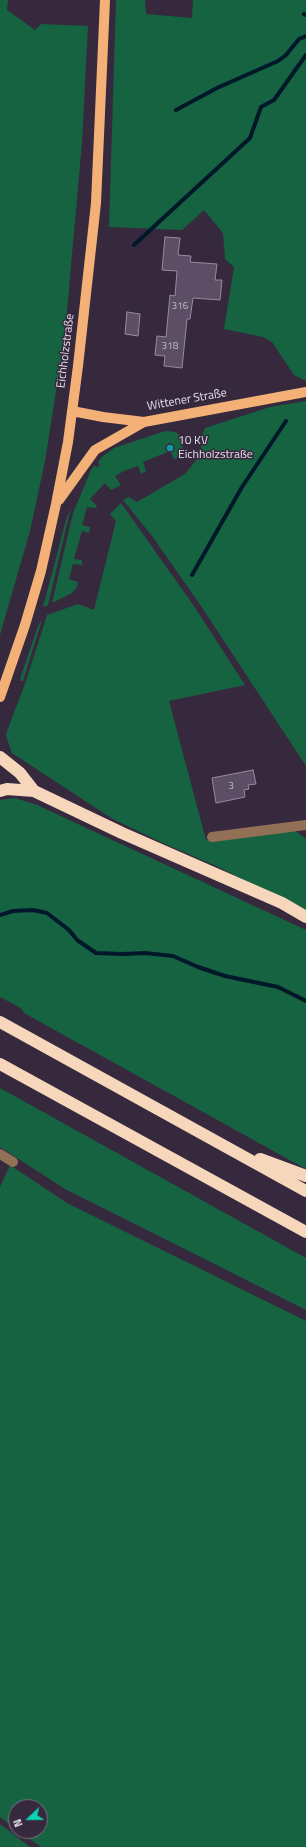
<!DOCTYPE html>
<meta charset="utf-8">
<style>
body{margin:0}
#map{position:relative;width:306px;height:1847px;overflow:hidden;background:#36293d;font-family:"Titillium Web",sans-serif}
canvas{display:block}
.north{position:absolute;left:8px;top:1799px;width:40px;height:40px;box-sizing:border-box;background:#36293d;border:1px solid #7c7183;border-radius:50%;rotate:248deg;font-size:11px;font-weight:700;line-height:16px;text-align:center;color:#e6deeb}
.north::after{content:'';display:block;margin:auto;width:14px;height:18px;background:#09d5b5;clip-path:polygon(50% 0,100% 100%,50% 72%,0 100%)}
</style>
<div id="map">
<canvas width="306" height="1847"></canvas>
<div class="north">N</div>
</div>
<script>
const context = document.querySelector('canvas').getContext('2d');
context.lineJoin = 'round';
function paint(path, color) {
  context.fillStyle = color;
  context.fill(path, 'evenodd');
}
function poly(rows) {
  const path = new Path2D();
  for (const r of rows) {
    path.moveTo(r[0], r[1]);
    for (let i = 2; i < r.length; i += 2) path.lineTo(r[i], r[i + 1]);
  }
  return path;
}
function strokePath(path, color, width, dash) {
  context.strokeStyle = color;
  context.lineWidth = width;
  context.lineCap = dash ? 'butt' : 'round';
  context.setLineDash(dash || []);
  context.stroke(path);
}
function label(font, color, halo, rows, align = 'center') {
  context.font = font + ' "Titillium Web",sans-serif';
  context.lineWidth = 3;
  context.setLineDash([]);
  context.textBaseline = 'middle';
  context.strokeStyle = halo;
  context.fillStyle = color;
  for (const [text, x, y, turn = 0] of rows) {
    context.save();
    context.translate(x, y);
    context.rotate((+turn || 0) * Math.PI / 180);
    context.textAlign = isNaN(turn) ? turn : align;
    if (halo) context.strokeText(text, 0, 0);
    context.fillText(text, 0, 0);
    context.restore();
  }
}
paint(poly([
 [0,0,8,0,7,10,35,30,41,24,88,26,82,142,65,334,45,461,30,531,0,635],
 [116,0,145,0,146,14,192,18,193,0,306,0,306,381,294,375,272,342,263,337,224,329,234,267,225,259,223,233,204,210,182,230,109,227],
 [306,401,306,766,199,603,152,536,123,500,129,497,137,502,185,474,198,458,201,451,202,435,205,428,270,407],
 [165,431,176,432,180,436,183,446,177,458,174,459,170,451,143,462,146,471,141,474,138,466,124,471,115,476,121,485,111,490,105,483,90,499,97,506,96,508,87,507,82,525,90,527,89,533,82,531,74,559,82,560,82,565,73,564,69,579,78,582,77,587,72,593,52,603,73,513,91,470,94,466,97,467,100,465,98,462,103,456,114,448],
 [121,503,194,606,245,685,169,701,206,840,293,829,306,839,306,911,214,865,167,845,111,818,12,753,6,736,7,731,26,681,47,615,78,604,94,610,116,521,110,514],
 [71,507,48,605,43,607,66,520],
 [42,620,23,681,21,681,20,679,38,626],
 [15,798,37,805,306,930,306,1169,24,1013,21,1008,0,997,0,800],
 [0,1088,306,1258,306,1310,65,1189,0,1147],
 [10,1165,67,1203,306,1321,306,1847,41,1847,19,1831,40,1831,40,1807,16,1807,16,1829,0,1817,0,1187],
 [0,1824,30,1847,0,1847]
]), '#166342');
strokePath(poly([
 [304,14,306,15],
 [176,110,217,88,278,61,286,55,299,39,306,36],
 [134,245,250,138,261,107,274,100,306,55],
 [192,575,242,487,286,421],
 [0,915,13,911,33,910,47,913,69,930,77,940,96,953,122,954,145,953,173,956,198,967,225,976,278,987,306,1001]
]), '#00182a', 4);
const building = poly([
 [165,237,180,238,178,255,191,256,190,262,217,264,215,280,222,280,220,300,193,298,190,319,187,319,182,368,164,366,165,356,155,355,157,336,166,337,170,295,175,296,177,271,162,270,165,237],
 [127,312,140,314,138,336,125,334,127,312],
 [253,770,256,784,248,785,249,789,244,790,245,797,216,803,212,778,253,770]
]);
paint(building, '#5c4e64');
strokePath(building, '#998aa3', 1);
strokePath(poly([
 [212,837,306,825],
 [0,1154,13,1162]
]), '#917055', 10);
strokePath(poly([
 [72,411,103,417,144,422,306,392],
 [59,500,95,450,144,422],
 [0,697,25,625,41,571,56,504,68,442,78,366,96,203,105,0]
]), '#f4b177', 10);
strokePath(poly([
 [0,757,20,773,34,791],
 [0,791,7,789,34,791,122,833,282,903,306,917],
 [0,1022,306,1191],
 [0,1064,306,1232],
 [260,1159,306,1176]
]), '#f7d7bc', 12);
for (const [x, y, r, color] of [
 [170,448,4,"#0f9aa8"]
]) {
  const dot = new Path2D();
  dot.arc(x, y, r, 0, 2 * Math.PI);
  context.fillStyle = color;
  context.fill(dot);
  strokePath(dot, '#36293d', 1.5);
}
label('10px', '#c4bac9', null, [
 ["316",180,307],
 ["318",170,347],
 ["3",231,787]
]);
label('12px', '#e6deeb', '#36293d', [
 ["Eichholzstraße",66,351,-83],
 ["Wittener Straße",187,400,-10]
]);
label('12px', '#e6deeb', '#36293d', [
 ["10 KV",178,441],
 ["Eichholzstraße",178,455]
], 'left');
</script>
